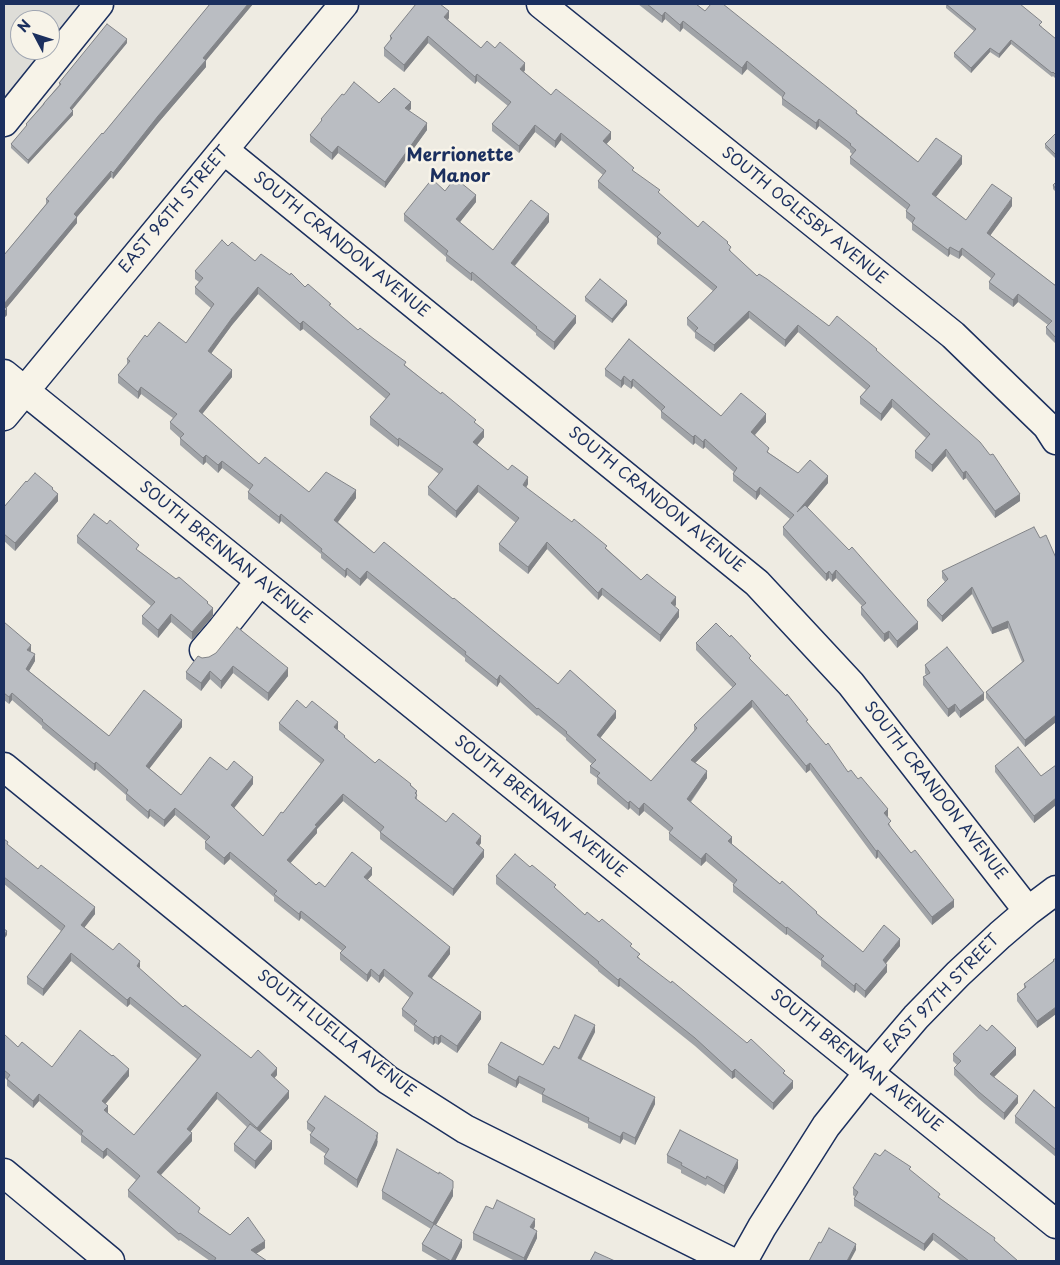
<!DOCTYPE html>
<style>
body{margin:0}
#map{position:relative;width:1060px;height:1265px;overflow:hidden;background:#eeebe2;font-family:"Playpen Sans",sans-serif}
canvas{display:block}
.frame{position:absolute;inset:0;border:5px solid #1b2f5e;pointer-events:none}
.north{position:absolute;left:10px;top:10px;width:50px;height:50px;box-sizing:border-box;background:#f7f3e8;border:1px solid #9fa5b1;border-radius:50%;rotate:310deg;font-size:14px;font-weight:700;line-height:20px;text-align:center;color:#1b2f5e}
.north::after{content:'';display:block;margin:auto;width:18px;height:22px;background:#1b2f5e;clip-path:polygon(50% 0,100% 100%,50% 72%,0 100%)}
</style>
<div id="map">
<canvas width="1060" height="1265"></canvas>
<div class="frame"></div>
<div class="north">N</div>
</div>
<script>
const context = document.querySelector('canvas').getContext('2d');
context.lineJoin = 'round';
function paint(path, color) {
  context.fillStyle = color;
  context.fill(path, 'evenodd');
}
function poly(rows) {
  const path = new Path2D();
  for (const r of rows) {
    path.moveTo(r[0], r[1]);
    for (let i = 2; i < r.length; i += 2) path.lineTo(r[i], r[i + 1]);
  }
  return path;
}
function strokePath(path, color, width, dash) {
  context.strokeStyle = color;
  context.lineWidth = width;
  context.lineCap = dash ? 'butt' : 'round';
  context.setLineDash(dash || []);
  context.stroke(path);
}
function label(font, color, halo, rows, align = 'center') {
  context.font = font + ' "Playpen Sans",sans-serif';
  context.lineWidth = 5;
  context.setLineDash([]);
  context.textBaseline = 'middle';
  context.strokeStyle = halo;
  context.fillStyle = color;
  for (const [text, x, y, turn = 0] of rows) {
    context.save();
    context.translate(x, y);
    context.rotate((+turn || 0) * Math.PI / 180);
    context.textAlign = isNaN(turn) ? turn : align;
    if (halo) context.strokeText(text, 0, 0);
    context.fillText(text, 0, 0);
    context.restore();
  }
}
paint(poly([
 [4,4,107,4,4,132],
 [20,20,50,20,50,50,20,50]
]), '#deddd8');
const minor = poly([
 [541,4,953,335,1047,426,1056,440],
 [4,122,99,4],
 [224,150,757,583,851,684,1028,911],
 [4,374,1056,1224],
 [4,416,344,4],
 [204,650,222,629,260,581],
 [4,767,388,1080,465,1129,730,1261],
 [4,1173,110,1261],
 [743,1261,762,1227,826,1126,869,1072,916,1017,958,974,1000,935,1028,911,1056,890]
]);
strokePath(minor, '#1b2f5e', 31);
strokePath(minor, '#f7f3e8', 28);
paint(poly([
 [210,4,253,4,206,60,206,67,158,123,113,179,111,177,77,217,77,223,6,308,7,315,4,318,4,255,46,204,46,199,103,134],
 [638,4,696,4,705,11,857,113,918,162,962,164,935,197,966,220,1012,206,990,235,1056,286,1056,351,1056,344,1046,334,1046,327,1048,325,1018,302,1013,307,989,289,989,282,991,278,962,255,959,259,950,254,948,257,912,230,912,223,906,218,906,211,907,210,850,164,850,157,852,154,850,152,850,150,819,126,816,130,782,105,782,97,747,69,742,75,683,28,680,32,665,19,662,23],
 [946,4,1042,26,1041,27,1056,39,1056,79,1053,76,1052,77,1011,44,999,58,990,52,971,73,954,57,954,53,974,31,946,8],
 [449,18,448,20,481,48,525,70,524,72,551,95,611,139,606,144,634,172,698,227,728,244,731,252,757,276,829,326,877,351,1020,501,995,518,966,478,963,480,946,456,932,472,915,458,915,451,926,438,892,407,881,421,860,404,860,397,866,390,798,332,785,347,749,318,714,352,695,338,695,333,687,325,687,318,713,291,657,244,657,238,598,188,598,181,603,175,561,140,555,148,535,132,519,153,492,131,492,124,508,106,477,81,475,84,428,43,404,72,384,56,384,48,390,41,390,36],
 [127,43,72,110,73,115,28,164,11,148,11,144,26,127,26,124,59,85,59,83],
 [344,95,411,109,409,110,427,130,385,188,338,153,332,160,310,142,310,135,321,122,321,119],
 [1056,133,1056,159,1045,148,1045,144],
 [1056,182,1056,192,1053,189,1053,185],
 [445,191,476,202,460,222,493,250,549,222,515,266,576,323,554,350,536,335,536,333,472,280,471,281,446,261,446,257,404,221,404,214],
 [228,246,305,287,331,307,358,330,406,366,476,424,484,437,477,445,508,470,528,484,526,488,607,549,641,580,676,605,674,606,679,617,660,642,602,595,598,600,547,549,528,574,499,551,499,544,516,523,478,492,456,518,428,495,428,487,439,474,399,445,398,447,370,425,370,417,386,399,303,329,300,331,258,294,232,325,211,353,232,377,202,414,259,464,309,492,356,498,338,522,374,553,453,599,558,684,616,718,600,738,651,781,694,731,694,725,733,688,696,650,696,643,751,660,808,724,848,772,888,816,887,817,891,828,954,907,932,925,878,857,876,859,810,770,806,773,752,707,695,763,707,778,691,802,732,844,863,952,900,946,886,963,887,972,865,998,856,990,854,993,821,966,821,961,787,934,786,935,733,892,733,885,734,884,706,861,701,866,669,840,669,833,670,832,644,811,639,816,630,808,628,810,597,784,597,778,590,773,590,766,592,764,566,740,566,738,538,715,537,716,500,682,497,687,465,661,465,658,367,578,360,586,347,575,345,578,321,558,321,554,281,521,279,524,248,499,248,492,250,490,222,468,218,473,206,462,203,465,180,445,180,438,170,429,170,422,173,418,141,394,138,399,118,383,118,375,127,365,127,359,147,337,186,343,211,308,195,294,195,287,199,282,195,279,195,271],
 [585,297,627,305,612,323,585,301],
 [629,339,721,416,766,422,755,435,769,453,798,473,828,483,807,508,918,629,897,648,889,638,884,642,861,615,861,607,862,606,836,578,832,582,829,578,826,581,783,535,783,527,790,519,760,494,756,500,733,481,733,474,734,472,705,447,703,449,695,443,693,445,661,418,661,411,633,386,631,389,624,384,621,388,605,376,605,369],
 [27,482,53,490,58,501,15,551,4,541,4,507],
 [77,536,139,551,208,604,213,616,192,640,171,622,158,638,142,624,142,616,151,606,77,543],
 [1040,538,1056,558,1056,722,1025,747,986,698,986,692,1022,662,1008,628,992,634,972,594,942,622,927,606,927,600,945,582,942,578,942,571],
 [4,622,31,652,35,661,29,671,109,736,182,727,149,768,181,795,227,770,253,784,234,808,263,836,283,813,321,764,279,730,279,723,306,708,338,729,337,730,345,738,375,763,411,785,417,791,417,800,446,822,481,843,479,846,484,857,453,896,380,839,380,832,343,801,317,829,317,833,290,863,316,885,325,887,372,875,367,880,450,954,432,978,481,1019,457,1053,441,1042,438,1045,435,1043,433,1045,414,1031,414,1026,402,1016,402,1009,410,998,384,976,379,983,371,976,367,982,340,960,340,953,342,951,301,918,299,921,274,901,274,897,230,859,224,865,205,849,205,842,206,841,175,815,164,827,150,816,148,819,126,800,126,795,96,769,94,771,42,728,42,726,12,700,9,704,4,700],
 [202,658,288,676,268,701,233,673,221,689,210,679,201,691,186,679,186,672],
 [925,665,984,700,960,718,955,711,948,717,923,685,923,677,926,675,925,673],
 [1056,765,1056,805,1034,823,995,772,995,766,1041,776],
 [4,839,8,846,95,914,84,927,113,950,140,969,183,1007,251,1058,277,1075,274,1078,289,1098,260,1132,272,1149,255,1169,234,1151,234,1144,247,1127,217,1099,190,1132,192,1141,161,1175,200,1214,230,1235,265,1248,256,1254,267,1261,210,1261,180,1240,179,1241,128,1197,128,1190,136,1180,107,1155,103,1159,81,1142,81,1136,39,1101,33,1108,7,1086,7,1080,4,1077,4,1034,18,1047,52,1067,129,1076,105,1104,107,1113,134,1135,197,1059,130,1004,127,1007,71,961,43,996,27,984,27,977,61,931,4,884],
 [496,876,556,889,585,915,632,948,640,959,785,1074,793,1088,773,1110,735,1077,732,1079,695,1046,620,986,618,987,598,971,598,970,496,884],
 [1056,958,1056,1014,1037,1028,1017,1001,1017,994,1024,988,1024,984,1053,961,1053,960],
 [595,1032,581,1060,655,1104,635,1145,623,1139,620,1144,588,1128,588,1124,542,1102,542,1095,519,1083,516,1088,488,1073,488,1065,543,1065,559,1049],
 [953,1054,1016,1055,994,1077,1018,1103,1004,1120,979,1099,954,1075,954,1068,957,1065,953,1061],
 [1056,1109,1056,1157,1015,1123,1015,1116],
 [307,1122,378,1141,377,1145,357,1188,324,1164,324,1157,326,1154,310,1143,310,1135,312,1133,307,1129],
 [667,1155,738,1168,724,1194,707,1184,706,1186,681,1173,681,1170,667,1163],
 [880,1156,911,1171,940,1198,995,1241,1018,1261,961,1261,933,1240,924,1251,854,1206,854,1199,855,1197,853,1195,853,1188],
 [382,1191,453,1196,436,1225,462,1247,455,1261,439,1261,422,1251,422,1244,431,1229,382,1199],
 [535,1226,534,1229,537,1238,526,1261,515,1261,473,1240,473,1233]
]), '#a0a3a7');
paint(poly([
 [248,4,253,4,204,63,206,60,206,67,158,123,113,179,113,173,203,58],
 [449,11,449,18,444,24,444,17],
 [665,12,665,19,662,23,662,16],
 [683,21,683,28,680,32,680,25],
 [428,36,428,43,404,72,404,65],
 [127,39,127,43,70,112,70,108],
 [1011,40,1011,44,999,58,999,54],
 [990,48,990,52,971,73,971,68],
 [747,61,747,69,742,75,742,68],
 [525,63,525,70,520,76,520,69],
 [477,74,477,81,475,84,475,77],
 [411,102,411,109,405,114,405,108],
 [73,111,73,115,28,164,28,160],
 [819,119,819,126,816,130,816,123],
 [427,123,427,130,385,188,385,182],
 [535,125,535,132,519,153,519,146],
 [611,132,611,139,603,148,603,141],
 [561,133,561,140,555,148,555,141],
 [338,146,338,153,332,160,332,153],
 [962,156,962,164,932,202,932,194],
 [111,171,111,177,77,217,77,223,4,311,4,304,74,214],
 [476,195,476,202,456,227,456,219],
 [1012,198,1012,206,987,240,987,233],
 [549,214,549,222,511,270,511,263],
 [950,247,950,254,948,257,948,250],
 [962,248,962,255,959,259,959,252],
 [472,272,472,280,471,281,471,274],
 [258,287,258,294,232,325,208,358,208,351,232,318],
 [1018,294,1018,302,1013,307,1013,300],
 [627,301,627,305,612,323,612,319],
 [7,309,7,315,4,318,4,312],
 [749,311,749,318,714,352,714,345],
 [576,316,576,323,554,350,554,342],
 [303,321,303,329,300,331,300,324],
 [798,325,798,332,785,347,785,340],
 [232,370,232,377,199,418,199,411],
 [624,376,624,384,621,388,621,381],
 [633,379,633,386,631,389,631,382],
 [141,387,141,394,138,399,138,392],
 [892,399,892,407,881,421,881,414],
 [766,414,766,422,751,439,751,432],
 [484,430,484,437,473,450,473,442],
 [695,435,695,443,693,445,693,437],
 [399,438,399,445,398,447,398,440],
 [705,439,705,447,703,449,703,442],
 [946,449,946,456,932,472,932,465],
 [206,455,206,462,203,465,203,458],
 [222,461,222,468,218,473,218,465],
 [966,471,966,478,963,480,963,473],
 [828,476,828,483,797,520,797,512],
 [528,477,528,484,523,492,523,485],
 [478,485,478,492,456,518,456,511],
 [760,487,760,494,756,500,756,492],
 [356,490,356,498,334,527,334,520],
 [58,494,58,501,15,551,15,543],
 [1020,494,1020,501,995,518,995,511],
 [281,514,281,521,279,524,279,517],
 [547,542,547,549,528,574,528,567],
 [347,568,347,575,345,578,345,571],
 [836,570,836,578,832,582,832,575],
 [367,571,367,578,360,586,360,579],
 [829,571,829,578,826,581,826,574],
 [972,587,972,594,942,622,942,616],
 [602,588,602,595,598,600,598,593],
 [676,597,676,605,671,611,671,603],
 [213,608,213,616,192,640,192,632],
 [679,610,679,617,660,642,660,635],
 [171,614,171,622,158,638,158,630],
 [1008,621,1008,628,992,634,992,628],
 [918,622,918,629,897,648,897,641],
 [889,631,889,638,884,642,884,634],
 [31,645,31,652,27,650],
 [35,654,35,661,26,676,26,669],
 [233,666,233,673,221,689,221,681],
 [288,668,288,676,268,701,268,693],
 [210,671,210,679,201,691,201,683],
 [500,675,500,682,497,687,497,680],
 [12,693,12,700,9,704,9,697],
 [984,693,984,700,960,718,960,711],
 [752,700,752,707,691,767,691,760],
 [955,704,955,711,948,717,948,709],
 [616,711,616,718,597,742,597,735],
 [1056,715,1056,722,1025,747,1025,740],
 [182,720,182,727,146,773,146,766],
 [338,722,338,729,334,734,334,727],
 [96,762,96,769,94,771,94,764],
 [810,763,810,770,806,773,806,766],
 [707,771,707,778,687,806,687,799],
 [253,777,253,784,231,812,231,805],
 [343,794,343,801,317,829,317,833,287,867,287,860,315,825],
 [1056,798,1056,805,1034,823,1034,816],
 [630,801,630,808,628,810,628,803],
 [644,803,644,811,639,816,639,809],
 [175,808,175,815,164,827,164,820],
 [150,809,150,816,148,819,148,812],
 [888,809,888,816,884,820,884,813],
 [481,836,481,843,476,850,476,843],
 [732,837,732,844,728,848,728,841],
 [484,850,484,857,453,896,453,889],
 [878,850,878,857,876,859,876,851],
 [230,852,230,859,224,865,224,858],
 [706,853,706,861,701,866,701,859],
 [372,868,372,875,364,884,364,877],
 [954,900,954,907,932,925,932,917],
 [95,907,95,914,81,932,81,925],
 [301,911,301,918,299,921,299,914],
 [787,927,787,934,786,935,786,928],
 [7,931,7,935,4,939,4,935],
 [900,939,900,946,883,967,883,960],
 [450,947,450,954,428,983,428,976],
 [71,953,71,961,43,996,43,989],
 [140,961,140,968,137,966],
 [887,965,887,972,865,998,865,991],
 [371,969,371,976,367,982,367,975],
 [384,969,384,976,379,983,379,976],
 [620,978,620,986,618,987,618,980],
 [856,983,856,990,854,993,854,986],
 [130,997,130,1004,127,1007,127,1000],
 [1056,1007,1056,1014,1037,1028,1037,1021],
 [481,1012,481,1019,457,1053,457,1046],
 [595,1025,595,1032,578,1065,578,1058],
 [441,1035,441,1042,438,1045,438,1038],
 [435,1036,435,1043,433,1045,433,1038],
 [1016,1048,1016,1055,990,1081,990,1074],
 [277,1068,277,1075,271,1082,271,1075],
 [129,1069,129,1076,102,1108,102,1101],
 [735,1069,735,1077,732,1079,732,1072],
 [519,1076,519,1083,516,1088,516,1081],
 [793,1081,793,1088,773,1110,773,1103],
 [289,1091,289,1098,257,1135,257,1128],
 [217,1092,217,1099,187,1136,187,1129],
 [39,1094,39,1101,33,1108,33,1101],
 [1018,1096,1018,1103,1004,1120,1004,1113],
 [655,1097,655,1104,635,1145,635,1138],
 [108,1106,108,1113,104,1117,104,1110],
 [623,1132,623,1139,620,1144,620,1137],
 [192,1133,192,1141,157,1179,157,1172],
 [378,1133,377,1145,357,1188,357,1180,376,1136],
 [272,1141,272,1149,255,1169,255,1161],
 [107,1148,107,1155,103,1159,103,1152],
 [738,1160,738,1168,724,1194,724,1186],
 [453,1188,453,1196,433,1230,433,1223],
 [535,1219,535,1226,530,1235,530,1227],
 [537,1231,537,1238,526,1261,524,1261,524,1258],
 [933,1233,933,1240,924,1251,924,1244],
 [462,1240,462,1247,455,1261,451,1261],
 [265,1241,265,1248,251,1257,251,1250],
 [856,1244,856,1250,850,1261,847,1261]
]), '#828488');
const building = poly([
 [210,4,248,4,203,58,206,60,158,116,113,173,111,171,74,214,77,217,4,304,4,255,49,201,46,199,102,133,103,134,210,4],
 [416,4,440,4,449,11,444,17,481,48,487,41,495,48,500,42,525,63,520,69,551,95,556,89,611,132,603,141,634,168,632,170,660,190,658,192,698,227,703,221,728,242,727,243,731,247,729,250,757,276,759,274,767,279,829,326,837,316,877,349,876,350,980,442,990,455,993,454,1020,494,995,511,966,471,963,473,946,449,932,465,915,451,930,434,892,399,881,414,860,397,870,386,798,325,785,340,749,311,714,345,695,331,698,328,687,318,717,287,657,237,661,233,598,181,606,171,561,133,555,141,535,125,519,146,492,124,511,102,477,74,475,77,428,36,404,65,384,48,392,38,390,36,416,4],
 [647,4,696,4,705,11,711,4,723,4,857,111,856,113,918,162,936,138,962,156,932,194,966,220,992,184,1012,198,987,233,1056,286,1056,338,1046,327,1052,321,1018,294,1013,300,989,282,995,274,962,248,959,252,950,247,948,250,912,223,915,218,906,211,910,205,850,157,856,150,850,145,851,144,819,119,816,123,782,98,785,93,747,61,742,68,683,21,680,25,665,12,662,16,647,4],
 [946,4,1020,4,1042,22,1039,25,1056,39,1056,75,1053,72,1052,73,1011,40,999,54,990,48,971,68,954,53,976,29,946,4],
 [107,24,127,39,70,108,73,111,28,160,11,144,27,125,26,124,44,104,44,103,61,84,59,83,107,24],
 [354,82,379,103,394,88,411,102,405,108,427,123,385,182,338,146,332,153,310,135,322,120,321,119,342,94,344,95,354,82],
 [1056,133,1056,155,1045,144,1056,133],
 [455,178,476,195,456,219,493,250,531,200,549,214,511,263,576,316,554,342,536,328,537,327,472,272,471,274,446,254,448,251,404,214,432,179,445,191,455,178],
 [1056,182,1056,189,1053,185,1056,182],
 [222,240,228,246,232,242,255,261,261,254,290,275,291,273,305,287,308,284,331,304,329,305,358,330,360,328,374,339,406,362,404,365,441,394,442,392,476,420,474,422,484,430,473,442,508,470,512,465,528,477,523,485,572,522,574,519,607,546,605,548,641,580,647,574,663,587,676,597,671,603,679,610,660,635,602,588,598,593,547,542,528,567,499,544,519,518,478,485,456,511,428,487,443,469,399,438,398,440,370,417,390,394,303,321,300,324,258,287,232,318,208,351,232,370,199,411,259,464,265,457,309,492,326,472,356,490,334,520,374,553,384,542,453,599,454,598,558,684,570,670,616,711,597,735,651,781,697,728,694,725,736,684,696,643,716,623,730,637,731,635,751,656,749,658,786,696,787,694,808,720,806,721,826,745,828,743,848,772,851,770,858,779,861,777,888,809,884,813,891,821,888,824,911,853,915,850,954,900,932,917,878,850,876,851,810,763,806,766,752,700,691,760,707,771,687,799,732,837,728,841,780,884,782,881,817,912,816,913,863,952,884,925,900,939,883,960,887,965,865,991,856,983,854,986,821,959,824,956,787,927,786,928,733,885,737,880,706,853,701,859,669,833,673,828,644,803,639,809,630,801,628,803,597,776,600,773,590,766,596,760,566,733,567,732,538,708,537,709,500,675,497,680,465,654,466,652,367,571,360,579,347,568,345,571,321,551,322,549,281,514,279,517,248,492,253,485,222,461,218,465,206,455,203,458,180,438,184,434,170,422,177,414,141,387,138,392,118,375,130,361,127,359,145,335,147,337,159,322,186,343,214,304,195,287,203,278,195,271,222,240],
 [600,279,627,301,612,319,585,297,600,279],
 [4,306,7,309,4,312,4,306],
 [629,339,721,416,741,393,764,412,766,414,751,432,769,448,767,452,798,473,810,460,828,476,797,512,805,505,849,550,852,547,918,622,897,641,889,631,884,634,861,607,866,603,836,570,832,575,829,571,826,574,783,527,794,515,760,487,756,492,733,474,737,468,705,439,703,442,695,435,693,437,661,411,665,407,633,379,631,382,624,376,621,381,605,369,629,339],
 [35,473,53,488,52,489,58,494,15,543,4,534,4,507,26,481,27,482,35,473],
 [94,514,107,524,110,520,139,545,136,549,176,579,179,577,208,602,207,603,213,608,192,632,171,614,158,630,142,616,155,602,77,536,94,514],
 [1034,527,1040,538,1046,535,1056,558,1056,715,1025,740,986,692,1024,661,1008,621,992,628,972,587,942,616,927,600,948,579,942,571,1034,527],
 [4,622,31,645,27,650,35,654,26,669,109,736,144,690,182,720,146,766,181,795,210,757,227,770,234,761,253,777,231,805,263,836,281,812,283,813,324,760,279,723,297,700,306,708,312,701,338,722,334,727,345,736,344,737,375,763,379,759,411,784,410,785,417,791,415,793,417,795,415,798,446,822,453,813,481,836,476,843,484,850,453,889,380,832,384,827,343,794,315,825,317,826,287,860,316,885,319,882,325,887,352,852,372,868,364,877,450,947,428,976,481,1012,457,1046,441,1035,438,1038,435,1036,433,1038,414,1024,417,1021,402,1009,413,993,384,969,379,976,371,969,367,975,340,953,346,947,301,911,299,914,274,894,277,891,230,852,224,858,205,842,210,837,175,808,164,820,150,809,148,812,126,793,128,790,96,762,94,764,42,721,43,720,12,693,9,697,4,693,4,622],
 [237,627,288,668,268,693,233,666,221,681,210,671,201,683,186,672,198,656,202,658,209,657,216,653,237,627],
 [947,647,984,693,960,711,955,704,948,709,923,677,930,673,925,665,947,647],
 [1018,747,1041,776,1056,765,1056,798,1034,816,995,766,1018,747],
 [4,839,8,842,7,844,38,869,41,865,95,907,81,925,113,950,119,943,140,961,137,966,183,1007,185,1005,251,1058,258,1050,277,1068,271,1075,289,1091,257,1128,217,1092,187,1129,192,1133,157,1172,200,1208,198,1212,230,1235,248,1217,265,1241,251,1250,267,1261,214,1261,216,1258,180,1233,179,1234,128,1190,140,1176,107,1148,103,1152,81,1134,83,1131,39,1094,33,1101,7,1079,10,1075,4,1070,4,1034,18,1047,22,1042,52,1067,80,1030,112,1056,113,1055,129,1069,102,1101,108,1106,104,1110,134,1135,201,1055,130,997,127,1000,71,953,43,989,27,977,65,926,4,877,4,839],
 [515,854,530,867,532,865,556,885,554,887,585,915,587,912,599,922,602,919,632,944,630,946,640,954,637,957,671,983,672,981,747,1043,751,1039,785,1071,783,1073,793,1081,773,1103,735,1069,732,1072,695,1038,620,978,618,980,598,963,599,962,496,876,515,854],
 [4,929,7,931,4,935,4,929],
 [1056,958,1056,1007,1037,1021,1017,994,1026,987,1024,984,1054,961,1053,960,1056,958],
 [575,1015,595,1025,578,1058,655,1097,635,1138,623,1132,620,1137,588,1121,589,1118,542,1094,545,1089,519,1076,516,1081,488,1065,501,1042,543,1065,554,1046,559,1049,575,1015],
 [980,1025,987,1031,992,1025,1016,1048,990,1074,1018,1096,1004,1113,979,1092,954,1068,961,1061,953,1054,980,1025],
 [1034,1090,1056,1109,1056,1150,1015,1116,1034,1090],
 [325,1096,378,1133,376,1136,377,1137,357,1180,324,1157,329,1149,310,1135,315,1128,307,1122,325,1096],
 [250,1124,272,1141,255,1161,234,1144,250,1124],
 [680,1130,738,1160,724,1186,707,1176,706,1179,681,1165,682,1163,667,1155,680,1130],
 [397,1149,439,1174,439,1172,453,1181,453,1188,433,1223,382,1191,397,1149],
 [885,1150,911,1167,909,1169,940,1194,938,1197,995,1238,994,1240,1018,1261,969,1261,933,1233,924,1244,854,1199,858,1192,853,1188,875,1153,880,1156,885,1150],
 [497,1200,535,1219,530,1227,537,1231,524,1258,473,1233,486,1206,493,1209,497,1200],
 [434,1224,462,1240,451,1261,422,1244,434,1224],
 [829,1228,856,1244,847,1261,809,1261,819,1242,821,1243,829,1228],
 [595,1252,615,1261,590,1261,595,1252]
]);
paint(building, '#babdc2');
strokePath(building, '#828488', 1);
label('16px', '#1b2f5e', '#f7f3e8', [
 ["EAST 96TH STREET",174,210,-50],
 ["SOUTH OGLESBY AVENUE",804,216,39],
 ["SOUTH CRANDON AVENUE",341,245,39],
 ["SOUTH CRANDON AVENUE",656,500,39],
 ["SOUTH BRENNAN AVENUE",225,553,39],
 ["SOUTH CRANDON AVENUE",935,791,52],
 ["SOUTH BRENNAN AVENUE",540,807,39],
 ["EAST 97TH STREET",942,994,-46],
 ["SOUTH LUELLA AVENUE",336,1034,38],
 ["SOUTH BRENNAN AVENUE",856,1061,39]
]);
label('bold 18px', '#1b2f5e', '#f7f3e8', [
 ["Merrionette",460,156],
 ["Manor",460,177]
]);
</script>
